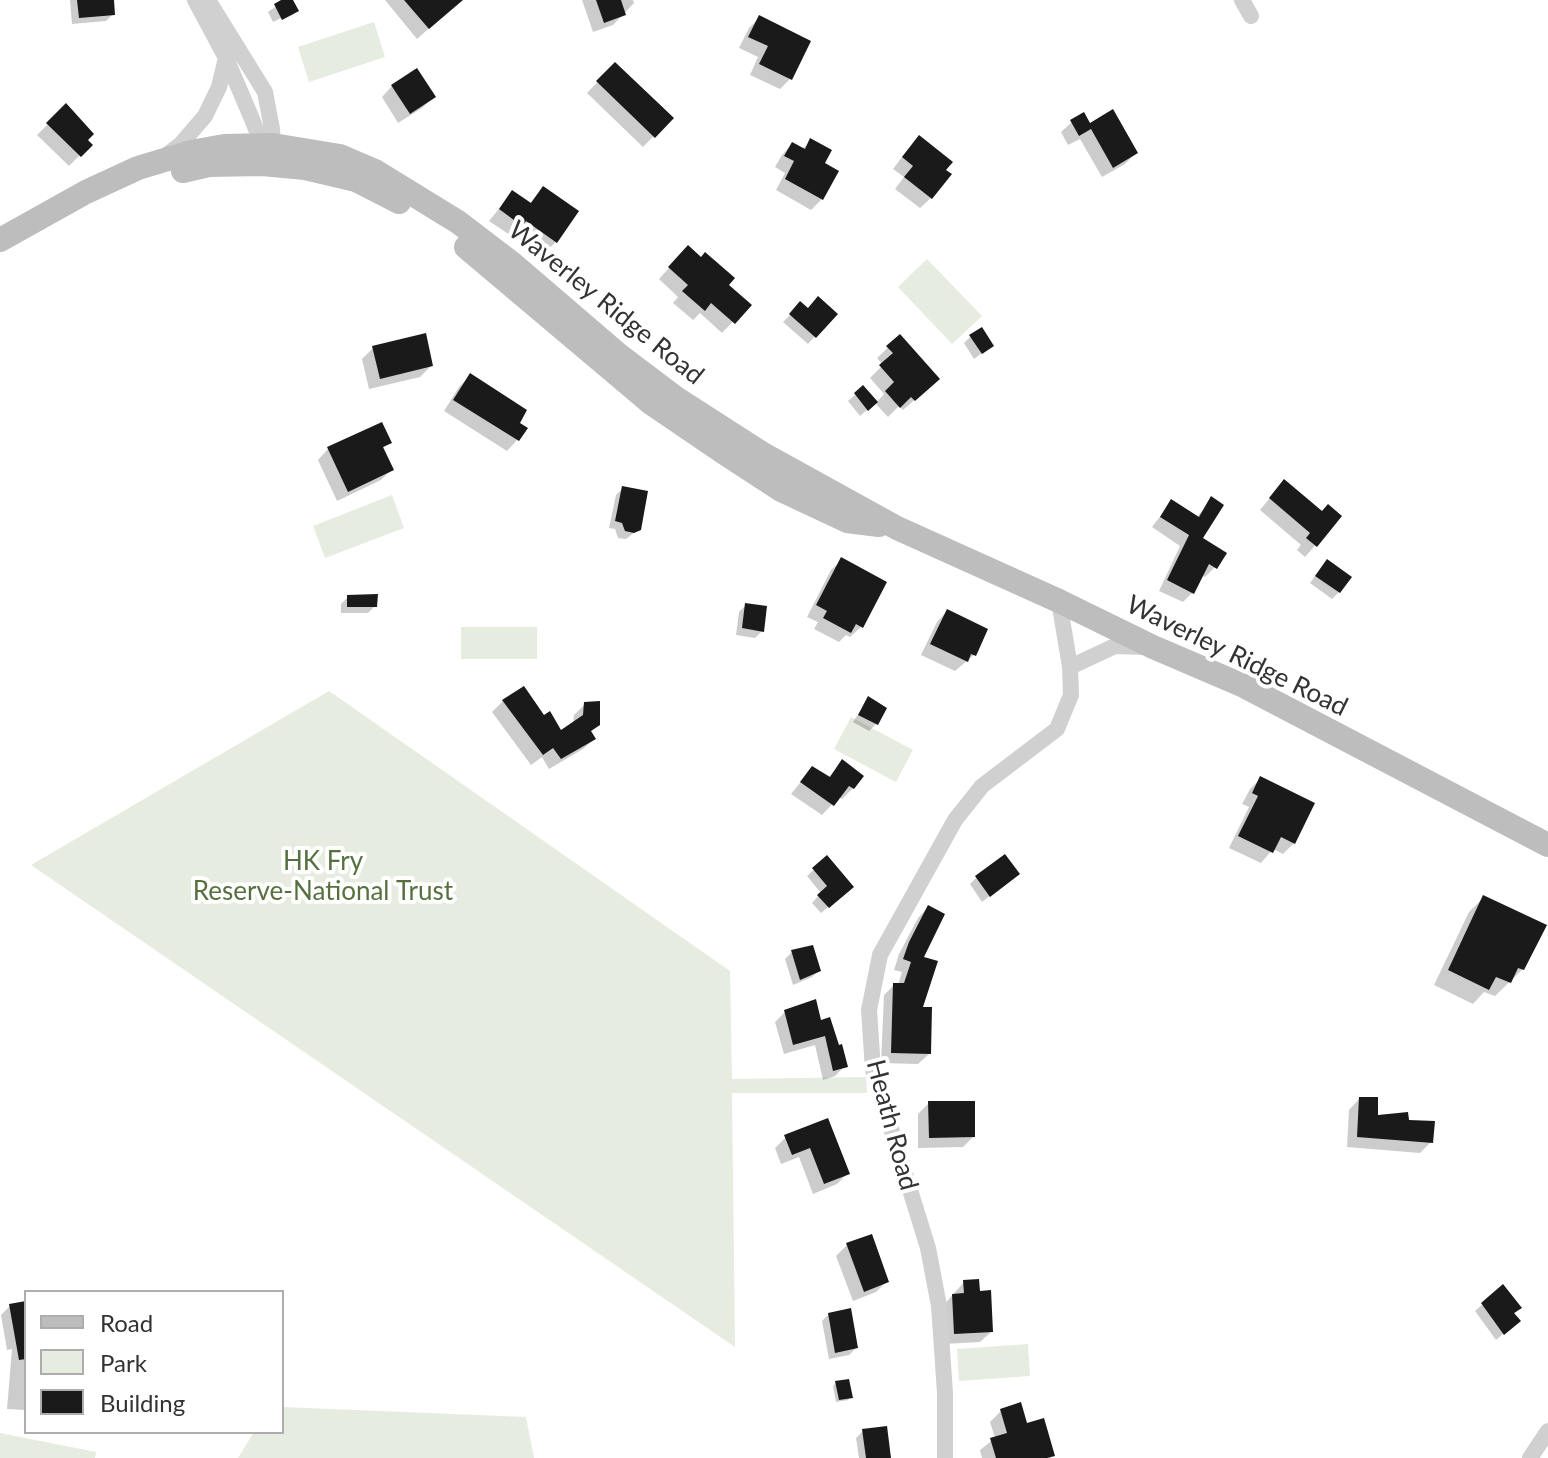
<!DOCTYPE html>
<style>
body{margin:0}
#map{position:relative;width:1548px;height:1458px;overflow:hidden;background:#fff;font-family:Lato,sans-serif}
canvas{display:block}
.legend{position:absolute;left:24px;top:1290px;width:260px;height:144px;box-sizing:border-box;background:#fff;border:2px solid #adadad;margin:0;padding:10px 14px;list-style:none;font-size:24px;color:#333}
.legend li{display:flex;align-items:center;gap:16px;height:40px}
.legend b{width:40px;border:2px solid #adadad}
</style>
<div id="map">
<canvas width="1548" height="1458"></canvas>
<ul class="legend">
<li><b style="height:10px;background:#bdbdbd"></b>Road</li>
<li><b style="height:22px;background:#e6ecdf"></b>Park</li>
<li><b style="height:22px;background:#1a1a1a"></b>Building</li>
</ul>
</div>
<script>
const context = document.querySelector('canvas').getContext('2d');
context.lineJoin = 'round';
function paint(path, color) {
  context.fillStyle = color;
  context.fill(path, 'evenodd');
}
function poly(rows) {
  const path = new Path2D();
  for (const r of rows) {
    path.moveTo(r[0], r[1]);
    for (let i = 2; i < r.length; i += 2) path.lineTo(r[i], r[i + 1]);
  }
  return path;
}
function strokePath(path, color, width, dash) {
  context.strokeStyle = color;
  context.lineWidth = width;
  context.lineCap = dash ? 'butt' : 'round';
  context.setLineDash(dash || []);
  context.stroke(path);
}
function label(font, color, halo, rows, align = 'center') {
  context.font = font + ' Lato,sans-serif';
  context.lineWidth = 8;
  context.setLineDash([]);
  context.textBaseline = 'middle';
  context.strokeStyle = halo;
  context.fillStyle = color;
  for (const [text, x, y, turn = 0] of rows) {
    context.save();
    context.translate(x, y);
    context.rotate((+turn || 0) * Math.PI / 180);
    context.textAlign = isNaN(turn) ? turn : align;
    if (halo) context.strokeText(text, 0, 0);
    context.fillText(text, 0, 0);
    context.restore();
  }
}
paint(poly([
 [374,22,385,57,309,82,298,47],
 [927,259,982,316,952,344,898,287],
 [392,495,404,528,325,558,313,526],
 [461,627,537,627,537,659,461,659],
 [329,691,730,971,732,1079,866,1077,867,1093,732,1093,735,1347,31,865],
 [851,717,913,750,896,782,834,749],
 [1028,1344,1030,1376,959,1381,957,1349],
 [282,1407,526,1417,534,1458,238,1458,254,1432,282,1432],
 [0,1433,96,1452,95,1458,0,1458]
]), '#e6ecdf');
paint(poly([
 [70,0,112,0,113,14,106,21,72,24],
 [285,0,291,0,296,11,291,16,291,13,273,22,268,12],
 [385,0,461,0,417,39],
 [582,0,633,0,634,3,613,25,593,32],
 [759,18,790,79,780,89,750,75,758,57,739,48,749,28],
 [615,64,671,118,643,147,587,93],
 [392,86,433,97,422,108,398,123,382,97],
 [66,106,90,145,69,166,37,135],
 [1072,122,1089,125,1136,153,1125,164,1102,177,1080,139,1068,145,1061,132],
 [811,141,822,163,822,199,811,210,776,190,785,173,775,167,782,155,792,144,802,149],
 [908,149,931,198,920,208,895,189,904,177,893,169],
 [543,188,556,242,545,252,514,231,510,235,489,221,512,193,529,204],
 [677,259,727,285,749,305,722,333,700,313,693,320,673,303,678,297,659,279],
 [801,304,808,310,835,314,808,344,783,322],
 [900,336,927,389,903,410,899,406,888,417,875,403,860,416,848,401,863,388,876,403,884,394,870,378,883,365,877,358],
 [971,336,991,346,974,359,964,343],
 [373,348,431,366,420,377,369,389,362,359],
 [470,376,517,423,517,440,507,451,444,411,459,387],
 [389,442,382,449,392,469,381,480,337,501,318,460,328,449],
 [623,488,639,529,626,539,618,538,615,529,609,528,616,495],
 [1274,493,1322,514,1340,517,1305,557,1297,550,1301,545,1260,510],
 [1212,499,1201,538,1215,567,1205,577,1201,575,1192,593,1183,602,1159,591,1180,546,1152,527,1171,502,1196,518],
 [842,560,861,627,850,637,846,635,839,642,814,629,818,622,807,617,831,570],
 [1321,568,1339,592,1332,599,1310,583],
 [348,597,375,606,368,613,341,613,341,604],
 [746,605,762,631,755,638,736,635,739,612],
 [947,611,974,655,955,671,921,655,937,622],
 [868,699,876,724,869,731,853,722],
 [503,701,543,718,560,733,573,724,574,715,585,704,598,724,590,732,594,739,583,749,549,769,542,757,531,765,492,712],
 [842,762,853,788,842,799,839,797,822,815,791,794,812,768,828,778],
 [1261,778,1294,843,1283,854,1273,849,1261,863,1229,848,1249,807,1242,804,1250,789],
 [827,858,844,894,821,913,812,903,821,893,807,876],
 [1018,874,982,902,970,884,976,878],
 [1484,897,1523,969,1495,996,1484,992,1473,1004,1434,985,1469,912],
 [928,907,921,958,920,1009,929,1054,918,1064,881,1063,884,995,894,985,898,985,902,972,894,970,899,954,918,918],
 [792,952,819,970,812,977,793,985,785,959],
 [785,1012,820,1022,845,1066,835,1076,823,1080,815,1045,784,1054,775,1022],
 [1359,1099,1376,1117,1408,1122,1431,1142,1420,1153,1347,1147,1349,1110],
 [929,1103,973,1137,963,1147,918,1148,918,1114],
 [826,1120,848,1173,837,1184,813,1194,799,1157,781,1164,775,1148,786,1137],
 [847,1245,887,1281,876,1292,853,1301,836,1256],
 [964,1282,978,1293,991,1332,980,1342,944,1344,942,1307],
 [1503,1286,1520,1308,1513,1315,1511,1327,1496,1340,1475,1311],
 [26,1303,26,1410,7,1409,12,1349,7,1350,1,1315,10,1306],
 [829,1314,856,1348,849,1355,829,1359,822,1321],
 [836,1383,850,1397,848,1400,836,1402,833,1386],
 [1001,1411,1026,1426,1053,1455,1050,1458,982,1458,980,1450,995,1438,990,1422],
 [863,1431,889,1458,859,1458,856,1438]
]), '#0003');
paint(poly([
 [77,0,114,0,115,15,79,18],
 [281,0,293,0,299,11,282,20,274,4],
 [404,0,463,0,429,29],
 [596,0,621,0,626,15,604,23],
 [759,15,811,41,792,80,759,64,768,46,748,37],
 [615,62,674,118,655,138,596,81],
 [417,68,436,97,410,114,391,85],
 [66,103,94,134,88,140,93,145,81,157,46,123],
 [1113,109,1138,153,1113,168,1091,129,1079,136,1070,120,1084,112,1090,123],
 [919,135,953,162,946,170,952,174,932,199,904,177,913,166,902,157],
 [810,138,832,150,825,163,839,171,823,200,785,179,794,161,784,156,792,142,805,149],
 [543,186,579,211,557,243,526,221,522,226,499,209,512,190,531,203],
 [688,245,701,257,705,252,735,278,729,285,752,305,735,324,711,303,705,311,682,291,688,285,668,267],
 [818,296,838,314,816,338,789,314,800,301,808,308],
 [982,327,994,346,982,354,969,335],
 [426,333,433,366,380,379,372,346],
 [900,334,940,379,915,401,911,397,900,408,885,391,894,382,879,365,893,353,886,346],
 [470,373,527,410,520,423,528,428,519,441,453,400],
 [863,385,878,402,868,411,854,393],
 [382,422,392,443,383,447,394,470,348,492,327,447],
 [1284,479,1322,511,1328,504,1342,516,1317,547,1306,538,1310,533,1269,498],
 [622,486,648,491,641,530,634,533,625,531,622,523,615,521],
 [1211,496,1224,505,1203,538,1227,553,1217,569,1209,564,1194,594,1167,580,1189,535,1160,517,1171,499,1199,517],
 [841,557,887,582,863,628,856,624,851,633,823,618,827,611,816,605],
 [1327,559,1352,577,1340,593,1315,576],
 [378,594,377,607,347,607,347,595],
 [745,603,767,606,764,632,742,628],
 [947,609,988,629,976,656,971,654,968,662,930,644],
 [524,686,544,715,550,711,561,730,583,715,584,702,600,701,600,725,591,731,596,739,561,759,553,748,543,755,502,700],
 [868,696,887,708,878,725,858,715],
 [842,759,864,776,854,789,849,786,834,806,800,782,812,766,830,777],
 [1260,776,1315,803,1295,844,1281,837,1273,853,1238,836,1258,796,1252,793],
 [1005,854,1020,874,990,897,975,876],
 [827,855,854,887,829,908,817,895,827,886,812,868],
 [1483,895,1547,925,1524,970,1518,968,1511,983,1496,977,1489,990,1448,970],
 [928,905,945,914,924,957,938,961,923,1007,932,1007,931,1054,891,1053,893,983,904,983,911,962,903,959,909,942],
 [813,945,821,971,800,980,791,950],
 [816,999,821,1020,830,1017,839,1045,842,1044,848,1067,833,1071,825,1036,793,1045,784,1010],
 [1359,1097,1378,1097,1378,1115,1408,1112,1409,1120,1435,1121,1433,1143,1357,1137],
 [928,1101,975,1101,975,1137,929,1138],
 [828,1118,850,1174,824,1184,810,1148,792,1155,784,1135],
 [872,1234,889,1282,864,1292,846,1243],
 [979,1279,980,1291,991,1290,993,1332,954,1334,952,1294,964,1293,963,1280],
 [1503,1284,1522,1308,1514,1313,1521,1321,1504,1335,1481,1303],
 [26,1301,26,1359,19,1360,9,1304],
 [851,1308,858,1348,835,1353,828,1313],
 [849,1379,853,1398,839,1400,835,1381],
 [1021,1402,1027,1423,1044,1418,1055,1456,1047,1458,996,1458,990,1438,1007,1433,1000,1409],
 [887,1426,891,1458,866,1458,862,1429]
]), '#1a1a1a');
strokePath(poly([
 [208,0,265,92,272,129,273,153],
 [1242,0,1251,16],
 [226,58,252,119,262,145,262,155],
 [168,154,180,145,205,116,219,87,226,58,195,0],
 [1070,667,1115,646,1143,647],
 [945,1458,945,1393,939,1306,928,1248,873,1070,869,1010,880,955,955,820,982,786,1057,729,1071,695,1070,667,1059,601],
 [1530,1458,1548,1431]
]), '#d0d0d0', 16);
strokePath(poly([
 [183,171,209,165,262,164,305,168,356,180,399,202],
 [0,240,86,192,138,168,191,152,224,146,273,145,340,156,375,171,458,222,513,264,619,355,676,398,763,454,897,528,1059,601,1153,647,1244,686,1548,845],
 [466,247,651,403,723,452,781,490,847,521,879,525]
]), '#bdbdbd', 24);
label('26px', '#333', '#fff', [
 ["Waverley Ridge Road",606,303,39],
 ["Waverley Ridge Road",1237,656,26],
 ["Heath Road",892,1125,75]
]);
label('26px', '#56703f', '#fff', [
 ["HK Fry",323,862],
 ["Reserve-National Trust",323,892]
]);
</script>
